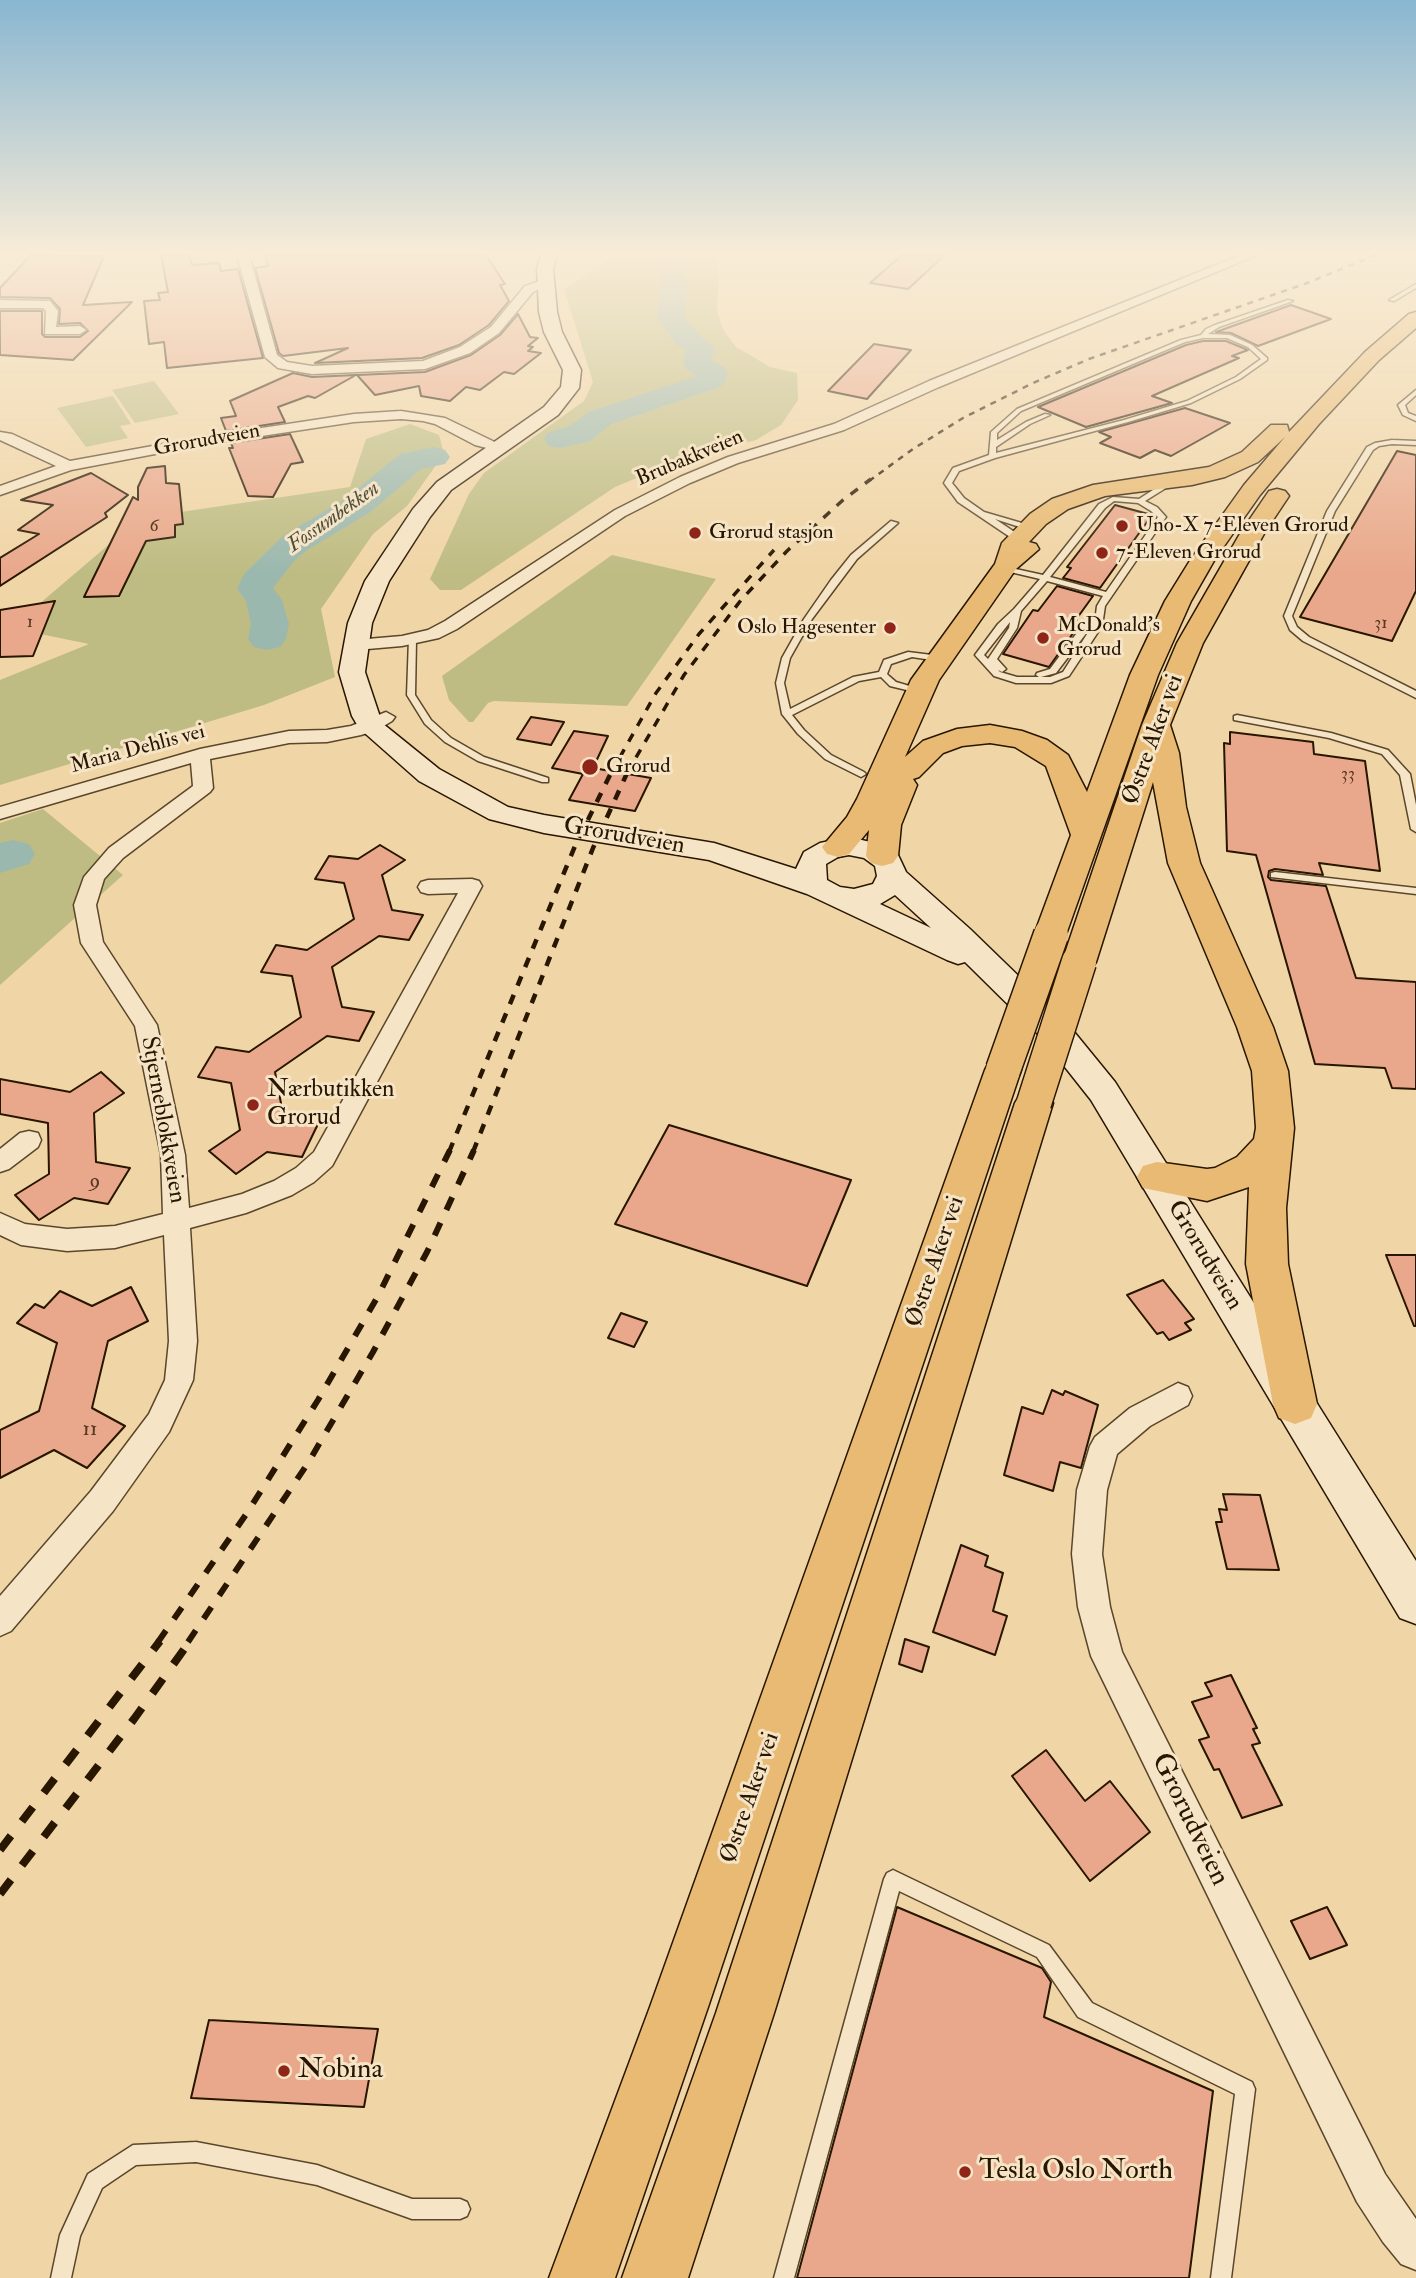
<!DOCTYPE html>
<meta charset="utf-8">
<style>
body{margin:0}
canvas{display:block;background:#f0d5a6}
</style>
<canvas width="1416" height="2278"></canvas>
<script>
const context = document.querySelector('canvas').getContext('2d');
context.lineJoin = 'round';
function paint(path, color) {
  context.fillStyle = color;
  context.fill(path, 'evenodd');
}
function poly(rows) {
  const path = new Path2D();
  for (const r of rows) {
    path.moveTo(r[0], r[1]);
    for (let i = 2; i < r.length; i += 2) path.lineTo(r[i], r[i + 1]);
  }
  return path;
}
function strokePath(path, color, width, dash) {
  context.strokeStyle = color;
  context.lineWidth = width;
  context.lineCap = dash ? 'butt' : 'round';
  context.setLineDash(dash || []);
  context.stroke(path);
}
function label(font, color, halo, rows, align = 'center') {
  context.font = font + ' "IM FELL Double Pica",serif';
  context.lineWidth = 6;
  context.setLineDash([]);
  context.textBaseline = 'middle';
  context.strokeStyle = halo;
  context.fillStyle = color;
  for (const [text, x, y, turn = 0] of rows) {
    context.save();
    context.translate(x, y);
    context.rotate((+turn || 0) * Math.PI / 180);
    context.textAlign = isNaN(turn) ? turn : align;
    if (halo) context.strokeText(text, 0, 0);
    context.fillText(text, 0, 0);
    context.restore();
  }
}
paint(poly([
 [616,255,717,255,719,274,717,312,724,331,736,347,755,358,770,367,797,373,798,400,781,425,756,440,685,458,615,487,461,590,440,590,430,579,469,494,484,473,584,401,593,382,564,289],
 [154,381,179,414,135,423,112,390],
 [113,396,131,424,120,426,128,438,86,447,57,408],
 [410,424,439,435,444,454,407,506,373,534,321,609,335,677,264,705,0,785,0,680,89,644,11,628,140,518,350,487,366,439],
 [612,555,716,579,627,706,494,701,488,703,473,722,469,722,449,700,442,676],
 [43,809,123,875,0,985,0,823]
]), '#bebc83');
paint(poly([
 [667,255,693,255,682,268,687,284,685,317,697,333,715,348,711,360,724,367,728,373,725,381,720,387,611,424,590,441,560,448,549,446,544,439,549,432,568,427,589,412,697,376,687,370,683,364,686,350,677,345,657,317,661,284,656,267,667,255],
 [434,447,445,450,450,457,445,464,421,469,369,513,307,550,294,561,273,588,282,600,289,624,286,639,280,647,267,650,254,647,248,639,251,624,246,601,237,588,245,573,283,536,345,499,400,454,434,447],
 [13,840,29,844,35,854,29,864,0,873,0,843,13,840]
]), '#9bb8ae');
const building = poly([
 [31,255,104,256,83,305,132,302,73,360,0,355,0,311,42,311,42,334,45,337,80,337,88,331,80,323,59,324,60,309,50,298,0,297,0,288,31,255],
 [161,255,189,255,192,265,219,263,221,271,238,269,263,358,167,368,164,342,149,344,144,301,160,300,158,293,168,292,161,255],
 [265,255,486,255,505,284,500,285,509,301,489,325,459,345,422,358,315,363,348,348,283,356,279,353,255,268,268,266,265,255],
 [902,255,945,255,908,289,870,283,902,255],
 [1291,305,1331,319,1258,346,1231,333,1216,332,1291,305],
 [518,314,530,337,538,338,528,346,533,347,528,351,541,353,514,374,504,372,480,390,466,387,450,401,421,396,419,386,375,395,357,375,425,372,471,355,500,335,518,314],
 [1203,341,1226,341,1248,350,1232,356,1239,358,1152,396,1172,403,1086,427,1038,407,1186,345,1203,341],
 [874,344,911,350,867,399,828,391,874,344],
 [293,373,312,377,356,375,315,398,308,396,278,407,285,422,226,431,221,418,236,416,230,401,293,373],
 [1185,408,1230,423,1171,456,1155,450,1140,458,1100,443,1111,437,1099,432,1185,408],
 [290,434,303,462,291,464,273,497,248,496,229,448,233,448,231,443,290,434],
 [1397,451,1416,455,1416,591,1392,641,1300,617,1397,451],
 [165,466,166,483,179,484,183,524,175,525,175,537,146,541,119,596,84,597,133,497,138,500,138,487,147,468,165,466],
 [91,473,128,495,105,513,107,517,0,586,0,558,39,534,18,530,53,505,21,500,91,473],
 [1115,505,1152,515,1100,588,1063,578,1071,568,1067,567,1115,505],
 [1057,586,1093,596,1075,621,1081,622,1049,667,1003,654,1033,610,1038,611,1057,586],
 [55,601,33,656,0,657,0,610,55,601],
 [531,717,564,722,551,745,517,739,531,717],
 [574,731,608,736,593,768,651,778,635,811,569,800,583,774,552,768,574,731],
 [1230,732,1313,742,1314,754,1365,761,1380,871,1319,863,1323,875,1275,869,1269,871,1268,877,1271,880,1326,886,1356,978,1416,982,1416,1089,1392,1088,1385,1068,1315,1064,1256,855,1227,851,1224,743,1230,744,1230,732],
 [380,845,405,860,382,875,392,910,423,915,409,940,379,936,332,967,342,1007,374,1012,359,1041,327,1036,275,1072,284,1119,318,1124,302,1157,267,1152,236,1174,209,1151,240,1130,231,1083,198,1077,216,1047,249,1052,301,1017,292,976,261,972,276,945,307,950,354,919,344,883,315,879,329,856,358,859,380,845],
 [101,1072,124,1093,94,1113,96,1162,130,1168,108,1204,74,1198,39,1220,15,1195,49,1174,48,1123,0,1114,0,1079,70,1092,101,1072],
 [669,1125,851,1180,807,1286,615,1224,669,1125],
 [1386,1255,1416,1255,1416,1326,1414,1326,1386,1255],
 [1163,1280,1194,1319,1185,1323,1191,1330,1169,1340,1163,1332,1157,1334,1127,1295,1163,1280],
 [131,1287,148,1321,108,1341,92,1408,125,1426,87,1468,54,1450,0,1478,0,1430,39,1411,57,1343,17,1323,35,1304,44,1308,60,1291,92,1306,131,1287],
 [621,1313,647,1322,634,1347,608,1338,621,1313],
 [1052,1390,1063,1395,1065,1391,1098,1405,1081,1468,1060,1462,1053,1491,1004,1475,1022,1407,1043,1414,1052,1390],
 [1223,1494,1260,1495,1279,1570,1227,1569,1216,1522,1222,1522,1219,1509,1227,1510,1223,1494],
 [961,1545,988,1556,985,1566,1003,1573,993,1611,1007,1616,995,1655,933,1632,961,1545],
 [905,1639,929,1647,922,1672,899,1664,905,1639],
 [1231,1675,1257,1728,1253,1729,1260,1743,1252,1745,1282,1805,1242,1818,1219,1769,1214,1770,1199,1740,1209,1737,1192,1702,1212,1696,1205,1683,1231,1675],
 [1046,1750,1085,1801,1110,1781,1150,1832,1090,1881,1012,1776,1046,1750],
 [897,1907,1042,1968,1051,1982,1044,2017,1213,2091,1189,2278,797,2278,897,1907],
 [1327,1907,1347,1945,1310,1959,1291,1921,1327,1907],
 [209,2020,378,2029,364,2107,191,2098,209,2020]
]);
paint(building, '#e9a88b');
strokePath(building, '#281600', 2);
const lane = poly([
 [1416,284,1416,288,1394,301,1389,300,1416,284],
 [1288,300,1293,301,1219,327,1208,334,1230,335,1252,345,1267,358,1267,360,1240,379,1191,403,1128,422,995,458,959,471,952,483,964,498,984,512,1032,526,1033,528,1029,530,995,519,1022,537,1022,541,1016,541,958,502,944,483,953,468,989,455,991,432,1017,409,1181,340,1201,335,1206,329,1215,325,1288,300],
 [1203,338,1227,338,1248,347,1261,359,1236,377,1187,401,1124,420,996,453,996,447,1030,424,1050,415,1045,414,1026,422,997,440,997,433,1021,411,1185,342,1203,338],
 [1416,390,1416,395,1405,405,1408,413,1416,416,1416,421,1403,415,1398,405,1416,390],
 [1392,440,1416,441,1416,445,1392,444,1379,446,1373,450,1335,511,1292,616,1297,627,1309,637,1416,691,1416,698,1303,641,1290,630,1284,616,1327,511,1367,447,1375,443,1392,440],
 [1170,479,1177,481,1145,501,1157,507,1166,517,1105,606,1102,626,1069,676,1051,683,1016,683,994,676,975,655,998,624,1014,609,1040,579,1002,570,1002,566,1043,575,1099,504,1113,497,1139,499,1170,479],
 [1114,501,1138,503,1151,511,1158,517,1106,592,1050,577,1105,508,1114,501],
 [1047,581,1103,596,1097,606,1096,614,1085,622,1050,669,1037,673,1036,675,1039,677,1017,677,1000,672,998,670,1002,672,1006,669,997,659,1017,628,1021,611,1047,581],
 [1010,622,1009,628,988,659,984,655,1010,622],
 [1094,623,1063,672,1050,677,1041,677,1056,673,1094,623],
 [891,521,898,523,857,559,812,619,790,658,784,683,790,709,853,677,879,672,884,660,908,652,948,657,948,661,945,662,912,657,891,664,887,674,889,676,896,682,923,690,923,694,890,686,881,677,859,681,792,715,804,730,831,755,864,772,866,774,861,777,825,759,798,734,782,714,776,683,782,658,804,619,831,580,851,555,891,521],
 [409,638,416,640,415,695,431,720,451,738,484,757,548,778,548,782,542,782,478,761,445,742,425,724,407,695,409,638],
 [1237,715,1331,733,1388,750,1410,774,1416,805,1416,832,1411,829,1400,775,1382,754,1329,738,1234,720,1234,716,1237,715],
 [1275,872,1416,888,1416,894,1271,877,1271,873,1275,872],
 [893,1870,1049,1945,1092,2003,1252,2082,1255,2089,1231,2278,1211,2278,1235,2094,1078,2017,1037,1957,899,1891,794,2278,774,2278,884,1879,887,1873,893,1870],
 [196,2142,317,2165,412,2199,460,2199,467,2202,470,2209,467,2216,460,2219,412,2219,317,2185,196,2162,136,2165,102,2188,80,2236,71,2278,51,2278,60,2235,88,2174,133,2145,196,2142]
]);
const street = poly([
 [237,255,249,255,277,355,287,362,312,366,423,361,460,347,491,327,525,286,546,279,552,283,533,292,499,333,470,353,425,369,312,374,278,368,265,357,237,255],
 [1241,255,1257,255,939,387,844,430,738,463,690,483,625,516,457,629,439,638,402,646,356,650,347,645,356,640,402,636,428,630,445,621,615,510,680,477,728,457,834,424,929,381,1241,255],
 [0,300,50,301,58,311,56,327,80,326,86,330,80,334,45,334,46,311,43,308,0,308,0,300],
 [401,411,445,418,505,447,498,451,475,445,435,424,423,421,401,419,354,422,202,445,71,470,0,495,0,486,56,466,0,440,0,432,12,434,70,461,202,437,354,414,401,411],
 [386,712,395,717,392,721,377,730,361,735,327,742,289,743,210,759,213,788,210,792,123,858,104,879,96,905,103,942,157,1025,185,1155,189,1208,242,1194,274,1181,296,1168,314,1152,458,893,428,894,421,892,418,887,421,882,428,880,472,879,479,881,482,886,332,1166,314,1182,292,1195,246,1213,190,1228,197,1341,193,1380,169,1432,113,1511,11,1631,0,1636,0,1596,91,1491,149,1414,165,1380,169,1341,164,1235,115,1248,67,1251,21,1245,0,1235,0,1213,25,1224,67,1229,115,1226,163,1214,161,1155,135,1026,81,943,74,905,84,877,109,848,193,786,191,763,0,819,0,807,200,749,289,731,327,730,351,726,386,712],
 [29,1131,38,1133,41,1140,38,1147,9,1169,0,1172,0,1149,20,1133,29,1131],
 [1178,1383,1188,1387,1192,1396,1188,1405,1150,1426,1117,1454,1107,1490,1102,1554,1110,1607,1122,1652,1385,2174,1416,2219,1416,2270,1401,2264,1383,2242,1357,2202,1091,1656,1078,1607,1072,1554,1077,1490,1090,1446,1095,1437,1130,1408,1178,1383]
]);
const secondary = poly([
 [541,255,557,255,553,269,557,312,562,332,581,370,579,388,558,415,451,490,430,517,389,581,372,623,365,672,382,723,439,769,508,807,544,815,714,843,796,869,804,852,820,843,849,837,883,845,898,855,906,872,970,929,1066,1022,1115,1082,1416,1561,1416,1624,1400,1618,1091,1100,1042,1038,965,962,958,964,947,960,807,894,709,860,544,833,489,819,419,781,359,728,352,716,339,672,348,623,365,581,413,509,437,482,544,407,561,387,563,370,544,332,539,312,537,269,541,255],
 [849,855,864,858,875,866,877,876,873,884,854,889,840,887,827,880,826,864,838,857,849,855],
 [895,895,931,928,880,904,895,895]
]);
const highway = poly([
 [1416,312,1416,328,1379,360,1319,424,1260,495,1215,559,1191,601,1158,675,1063,943,1051,946,1039,943,1034,935,1071,835,1046,766,1015,747,990,743,962,746,943,753,919,777,913,779,917,785,901,825,898,856,893,863,882,866,871,863,866,856,869,830,849,854,838,857,827,854,822,847,847,817,857,799,911,680,995,564,1002,543,1030,514,1052,499,1093,485,1209,467,1242,452,1271,425,1287,425,1289,432,1365,352,1409,314,1416,312],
 [1285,437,1244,485,1191,559,1165,601,1130,675,1087,792,1068,755,1047,740,1022,731,990,725,957,729,923,741,905,757,939,680,1016,569,1039,549,1036,544,1029,542,1046,524,1068,509,1105,496,1192,485,1225,477,1258,462,1285,437],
 [1277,489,1285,491,1289,496,1265,532,1203,643,1170,725,1179,753,1186,807,1200,863,1273,1027,1288,1071,1294,1128,1286,1208,1288,1264,1317,1404,1311,1418,1295,1424,1279,1418,1273,1404,1246,1264,1249,1187,1207,1201,1143,1188,1137,1177,1143,1166,1157,1162,1207,1169,1215,1168,1237,1157,1254,1139,1256,1128,1252,1071,1237,1027,1168,863,1153,782,1096,962,1091,970,1079,974,1067,970,1062,962,1142,725,1177,643,1241,532,1269,491,1277,489],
 [1003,1056,1016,1060,1021,1070,708,2007,615,2278,549,2278,650,2007,985,1070,990,1060,1003,1056],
 [1034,1089,1047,1093,1053,1103,774,2013,688,2278,622,2278,716,2013,1015,1103,1021,1093,1034,1089]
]);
strokePath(lane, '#5a462a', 3);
strokePath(street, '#5a462a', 3);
strokePath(secondary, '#281600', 3);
strokePath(highway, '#281600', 3);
paint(lane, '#f5e4c5');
paint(street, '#f5e4c5');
paint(secondary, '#f5e4c5');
paint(highway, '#e8ba73');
strokePath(poly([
 [869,481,913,449,963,418,1033,383,1089,359,1307,283,1376,255]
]), '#281600', 2.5, [6, 6]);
strokePath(poly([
 [611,773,656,693,699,634,774,550],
 [627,773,684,675,741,600,787,551,843,500,871,479]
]), '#281600', 3.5, [9, 9]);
strokePath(poly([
 [449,1152,575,846,612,771],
 [473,1152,593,848,628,771]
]), '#281600', 4.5, [10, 10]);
strokePath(poly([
 [158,1642,247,1513,318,1400,378,1296,450,1150],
 [188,1642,308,1463,373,1352,427,1252,474,1150]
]), '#281600', 6, [14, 14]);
strokePath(poly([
 [0,1850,160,1641],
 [0,1894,134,1719,190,1641]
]), '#281600', 8, [18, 18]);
const highwayBridge = poly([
 [1003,1070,1051,935],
 [1034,1103,1079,962]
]);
strokePath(highwayBridge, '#281600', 37, []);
strokePath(highwayBridge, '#e8ba73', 34);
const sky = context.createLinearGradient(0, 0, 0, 574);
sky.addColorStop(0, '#89b6d1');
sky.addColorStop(0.44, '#f8ecd7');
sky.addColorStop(1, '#f8ecd700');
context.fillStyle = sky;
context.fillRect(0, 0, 1416, 574);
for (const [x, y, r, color] of [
 [1122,526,7,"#8f2418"],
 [695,533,7,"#8f2418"],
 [1102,553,7,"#8f2418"],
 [890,628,7,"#8f2418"],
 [1043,638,7,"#8f2418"],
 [590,767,9,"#8f2418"],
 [253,1105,7,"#8f2418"],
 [284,2071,7,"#8f2418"],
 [965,2172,7,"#8f2418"]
]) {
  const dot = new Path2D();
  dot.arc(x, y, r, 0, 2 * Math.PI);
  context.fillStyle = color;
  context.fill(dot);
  strokePath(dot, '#f5e4c5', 2.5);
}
label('18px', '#583a23', null, [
 ["6",154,527],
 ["1",30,623],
 ["31",1381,624],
 ["33",1348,775]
]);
label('21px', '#281600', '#f5e4c5', [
 ["Grorudveien",207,441,-10],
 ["Brubakkveien",690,459,-23],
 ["Maria Dehlis vei",138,750,-15]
]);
label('italic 21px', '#504f3d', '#f5e4c5', [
 ["Fossumbekken",334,518,-35]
]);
label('21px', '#281600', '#f5e4c5', [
 ["Uno-X 7-Eleven Grorud",1136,526],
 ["Grorud stasjon",709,533],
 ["7-Eleven Grorud",1116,553],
 ["McDonald's",1057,626],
 ["Grorud",1057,650],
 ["Oslo Hagesenter",876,628,"right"],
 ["Grorud",606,767]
], 'left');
label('21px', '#583a23', null, [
 ["9",95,1182],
 ["11",90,1430]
]);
label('24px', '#281600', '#f5e4c5', [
 ["Østre Aker vei",1154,740,-70],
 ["Grorudveien",624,837,10],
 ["Stjerneblokkveien",162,1120,80],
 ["Grorudveien",1204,1256,59],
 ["Østre Aker vei",936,1262,-71],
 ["Østre Aker vei",751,1798,-71]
]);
label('24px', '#281600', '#f5e4c5', [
 ["Nærbutikken",267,1091],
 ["Grorud",267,1119]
], 'left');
label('28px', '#281600', '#f5e4c5', [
 ["Grorudveien",1189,1820,64]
]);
label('28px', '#281600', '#f5e4c5', [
 ["Nobina",298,2071],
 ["Tesla Oslo North",979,2172]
], 'left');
</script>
